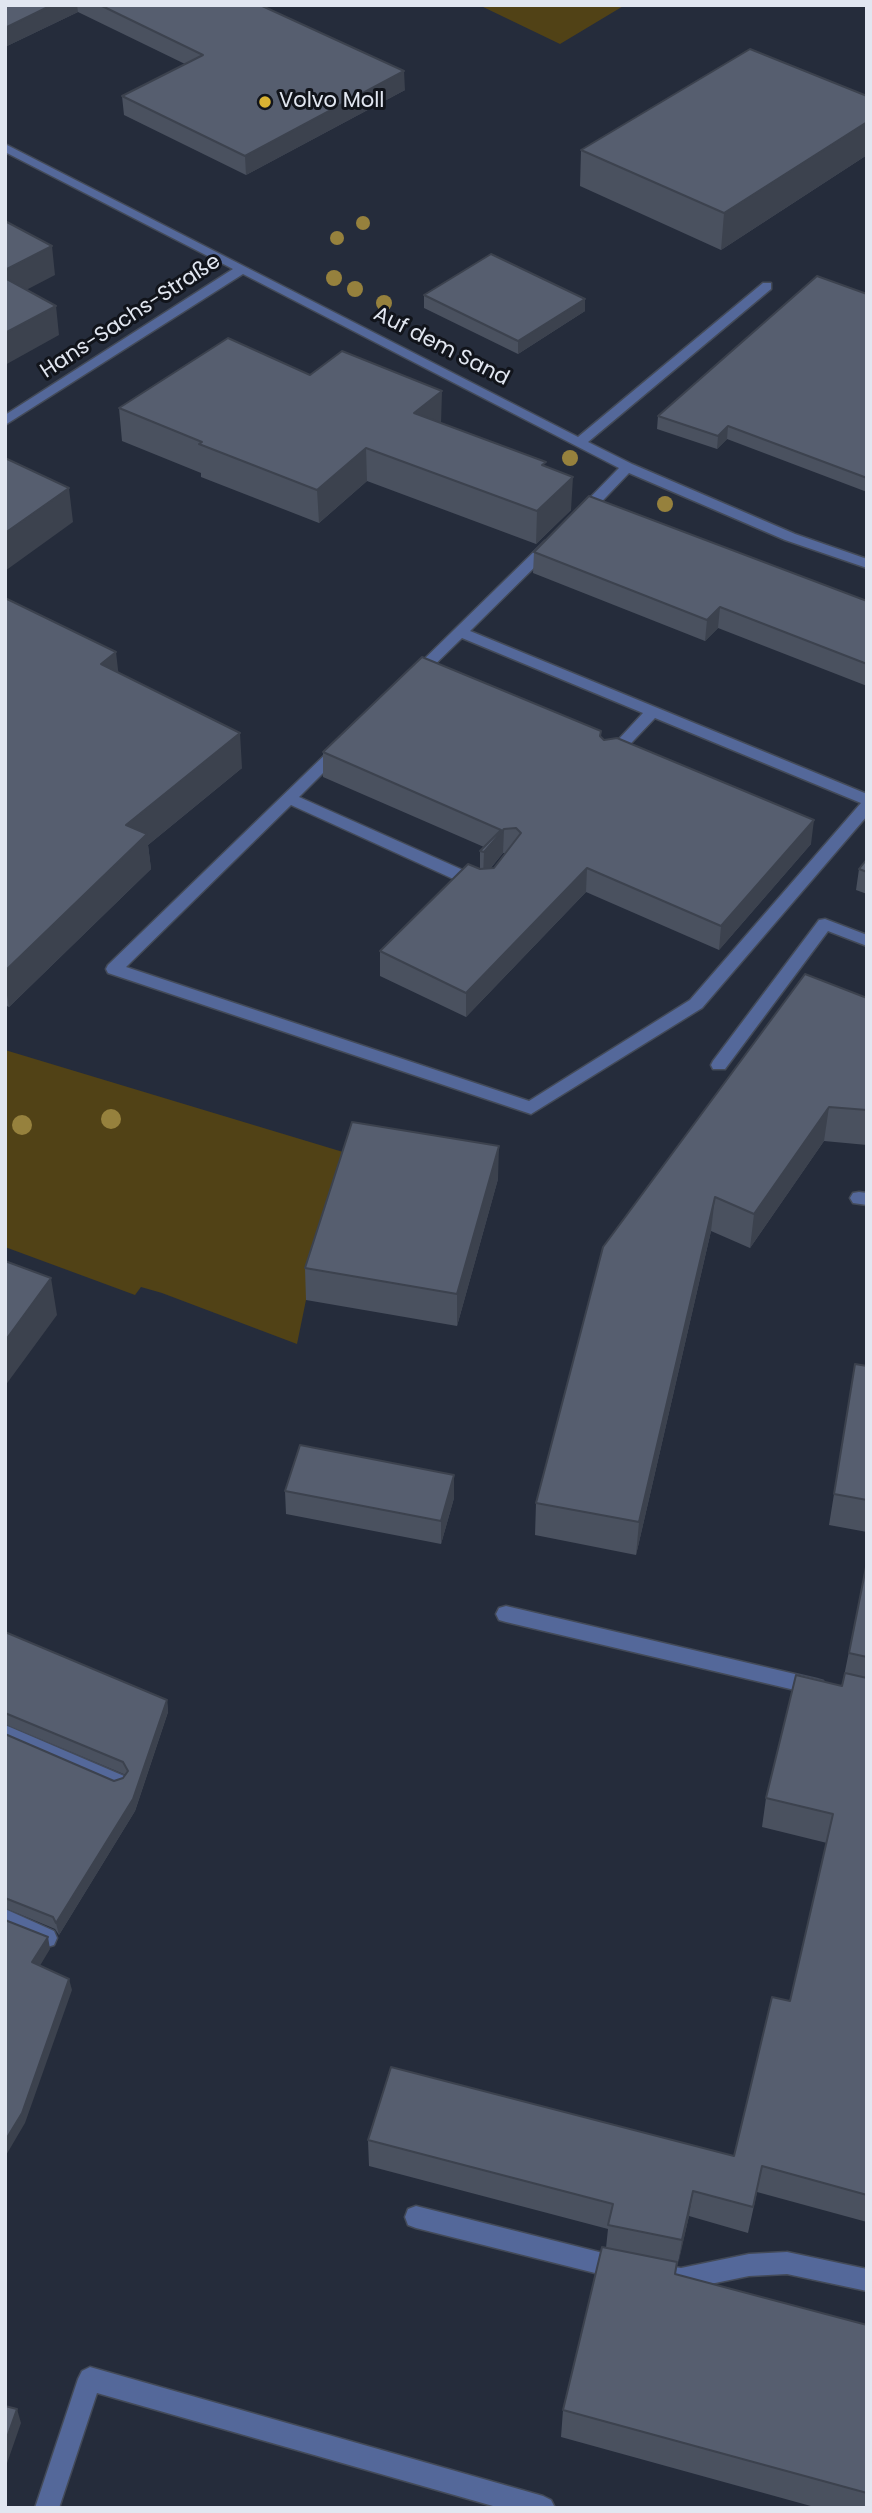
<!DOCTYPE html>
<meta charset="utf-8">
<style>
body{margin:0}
#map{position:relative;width:872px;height:2513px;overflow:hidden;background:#252c3b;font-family:Poppins,sans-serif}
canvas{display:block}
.frame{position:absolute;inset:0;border:7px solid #e1e6f0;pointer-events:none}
</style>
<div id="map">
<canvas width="872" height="2513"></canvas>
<div class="frame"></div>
</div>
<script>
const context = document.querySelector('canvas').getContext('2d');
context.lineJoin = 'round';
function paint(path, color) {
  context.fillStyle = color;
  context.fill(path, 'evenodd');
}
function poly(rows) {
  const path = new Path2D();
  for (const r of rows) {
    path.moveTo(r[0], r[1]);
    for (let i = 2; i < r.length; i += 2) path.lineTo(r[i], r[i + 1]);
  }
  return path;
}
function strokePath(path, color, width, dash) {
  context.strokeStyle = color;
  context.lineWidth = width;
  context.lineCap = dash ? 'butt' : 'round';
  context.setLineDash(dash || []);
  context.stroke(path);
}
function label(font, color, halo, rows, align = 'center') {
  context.font = font + ' Poppins,sans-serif';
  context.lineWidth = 6;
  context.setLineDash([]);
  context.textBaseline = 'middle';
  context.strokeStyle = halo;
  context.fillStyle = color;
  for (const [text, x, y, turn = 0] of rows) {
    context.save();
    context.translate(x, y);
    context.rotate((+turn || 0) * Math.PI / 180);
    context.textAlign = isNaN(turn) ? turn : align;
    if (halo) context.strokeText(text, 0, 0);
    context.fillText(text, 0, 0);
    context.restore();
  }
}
paint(poly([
 [479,5,625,5,560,44],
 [5,1050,353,1155,306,1300,297,1344,162,1293,141,1287,135,1295,5,1247]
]), '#514216');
const minor = poly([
 [5,144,578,437,763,283,771,283,771,289,588,442,632,464,795,534,867,559,867,568,785,540,629,473,586,518,576,518,576,512,619,468,243,274,5,425,5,415,233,269,5,152,5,144],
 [550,540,557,544,555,547,470,631,867,794,867,816,702,1008,531,1114,108,973,106,969,108,965,334,746,339,744,344,746,346,749,344,752,299,797,483,879,485,883,483,887,471,887,291,805,126,967,529,1101,690,1000,861,803,655,718,615,760,605,760,603,757,605,754,643,713,462,638,420,679,410,679,408,676,410,673,545,541,550,540],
 [825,919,867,935,867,946,828,931,725,1069,713,1069,711,1065,713,1061,819,920,825,919],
 [859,1192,867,1193,867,1205,853,1203,850,1198,853,1193,859,1192],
 [506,1606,816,1679,823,1681,826,1687,823,1693,816,1695,506,1622,499,1620,496,1614,499,1608,506,1606],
 [5,1725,124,1776,127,1782,124,1788,117,1791,110,1788,5,1742,5,1725],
 [5,1909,54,1931,57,1938,54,1945,47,1947,5,1928,5,1909],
 [416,2206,619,2257,627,2260,630,2268,627,2276,619,2279,416,2228,408,2225,405,2217,408,2209,416,2206],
 [787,2252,867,2269,867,2291,787,2274,749,2276,681,2290,659,2285,656,2277,659,2269,667,2266,681,2268,749,2254,787,2252],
 [90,2367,543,2496,551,2500,555,2508,500,2508,97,2393,59,2508,35,2508,78,2379,82,2371,90,2367]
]);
strokePath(minor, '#434a58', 3);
paint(minor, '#54689a');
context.fillStyle = '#96813d';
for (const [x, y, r] of [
 [363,223,7],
 [337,238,7],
 [334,278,8],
 [355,289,8],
 [384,303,8],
 [570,458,8],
 [665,504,8],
 [111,1119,10],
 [22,1125,10]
]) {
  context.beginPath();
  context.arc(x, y, r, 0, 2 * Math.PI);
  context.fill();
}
paint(poly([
 [5,5,260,5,405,90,246,175,124,115,122,96,185,64,78,12,5,47],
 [867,96,867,155,721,250,580,186,581,150],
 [867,294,867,492,727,439,717,449,657,429,658,416],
 [424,295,585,299,585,311,518,354,424,308],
 [310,375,441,423,546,467,571,510,536,544,367,481,319,523,201,477,201,473,122,441,119,408],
 [534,552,867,601,867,686,718,628,705,641,533,573],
 [5,598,118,672,242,768,148,845,151,869,9,1007,5,1005],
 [601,731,601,737,604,740,811,844,719,950,586,892,466,1017,380,976,380,951,480,869,480,851,484,847,323,777,323,752],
 [503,853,506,853,494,868,490,869],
 [867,859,867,894,856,890,859,869],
 [867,998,867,1145,824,1141,750,1248,711,1231,636,1555,535,1535,536,1503,603,1247],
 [498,1179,457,1326,306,1300,305,1268],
 [855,1364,867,1366,867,1532,829,1525],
 [454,1475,454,1498,441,1544,286,1514,285,1491],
 [867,1562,867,2222,757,2192,748,2233,689,2216,675,2275,867,2325,867,2508,818,2508,561,2437,563,2410,606,2248,608,2229,369,2166,368,2140,734,2156,790,2001,827,1843,762,1827,766,1798,842,1686],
 [5,1632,167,1700,168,1712,135,1811,59,1935,55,1929,5,1908,5,1734,114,1781,123,1778,126,1775,5,1724]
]), '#4a515f');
paint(poly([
 [52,5,77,5,78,12,5,47,5,28],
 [404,71,405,90,246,175,245,156],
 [867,122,867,155,721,250,724,213],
 [52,246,55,275,5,301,5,270],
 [585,299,585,311,518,354,518,341],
 [56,306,59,335,5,365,5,333],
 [442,391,441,424,414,413],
 [728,426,727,439,717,449,718,436],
 [366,448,367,481,319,523,317,490],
 [573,477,571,510,536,544,537,511],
 [69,488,73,522,5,571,5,533],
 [720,607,718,628,705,641,707,620],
 [116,652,120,687,101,664],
 [240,733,242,768,148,845,151,869,9,1007,5,983,5,971,126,825],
 [814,820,811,844,719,950,721,926],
 [504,829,503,853,483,877,484,852],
 [587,868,586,892,466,1017,466,993],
 [829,1107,824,1141,750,1248,754,1214],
 [499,1146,498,1179,457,1326,457,1294],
 [715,1197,711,1231,636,1555,639,1522],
 [51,1278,57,1315,5,1386,5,1341],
 [454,1475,454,1498,441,1544,441,1521],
 [167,1700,168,1712,135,1811,59,1935,56,1923],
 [48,1937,50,1949,35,1974,32,1962],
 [69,1979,72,1990,25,2123,5,2157,5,2141],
 [693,2191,689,2216,678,2265,682,2240],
 [17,2409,21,2423,5,2469,5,2443]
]), '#3c424e');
const building = poly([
 [5,5,52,5,5,28,5,5],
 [100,5,260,5,404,71,245,156,122,96,203,55,100,5],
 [750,49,867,96,867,122,724,213,581,150,750,49],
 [5,221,52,246,5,270,5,221],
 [491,254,585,299,518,341,424,295,491,254],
 [817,276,867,294,867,478,728,426,718,436,658,416,817,276],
 [5,278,56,306,5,333,5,278],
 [228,338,310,375,342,351,442,391,414,413,546,462,542,465,573,477,537,511,366,448,317,490,199,444,202,442,119,408,228,338],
 [5,458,69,488,5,533,5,458],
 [589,496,867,601,867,664,720,607,707,620,534,552,589,496],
 [5,598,116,652,101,664,240,733,126,825,147,834,5,971,5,598],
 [422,657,601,731,600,736,604,740,617,738,814,820,721,926,587,868,466,993,380,951,468,864,480,869,494,868,521,833,516,828,504,829,484,852,480,851,501,830,323,752,422,657],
 [867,859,867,872,859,869,867,859],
 [805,974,867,998,867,1110,829,1107,754,1214,715,1197,639,1522,536,1503,603,1247,805,974],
 [352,1122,499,1146,457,1294,305,1268,352,1122],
 [5,1261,51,1278,5,1341,5,1261],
 [855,1364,867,1366,867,1500,834,1494,855,1364],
 [300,1445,454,1475,441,1521,285,1491,300,1445],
 [867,1562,867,1657,849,1653,867,1562],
 [5,1632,167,1700,133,1799,56,1923,53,1917,5,1898,5,1734,114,1781,123,1778,128,1771,123,1762,5,1713,5,1632],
 [845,1673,867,1678,867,2195,762,2166,753,2207,693,2191,682,2240,608,2225,613,2204,368,2140,391,2067,734,2156,772,1997,790,2001,833,1814,766,1798,796,1675,842,1686,845,1673],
 [5,1920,48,1937,32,1962,69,1979,22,2113,5,2141,5,1920],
 [602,2247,677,2262,675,2274,867,2325,867,2493,563,2410,602,2247],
 [5,2406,17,2409,5,2443,5,2406]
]);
paint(building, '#565e6f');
strokePath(building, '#3c424e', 2);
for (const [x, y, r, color] of [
 [265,102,7,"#dab333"]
]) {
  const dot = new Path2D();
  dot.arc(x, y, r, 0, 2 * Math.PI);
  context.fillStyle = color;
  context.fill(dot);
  strokePath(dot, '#11141b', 2.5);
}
label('21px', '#e1e6f0', '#11141b', [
 ["Volvo Moll",279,102]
], 'left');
label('21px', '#e1e6f0', '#11141b', [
 ["Hans-Sachs-Straße",131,317,-33],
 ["Auf dem Sand",441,347,27]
]);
</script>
